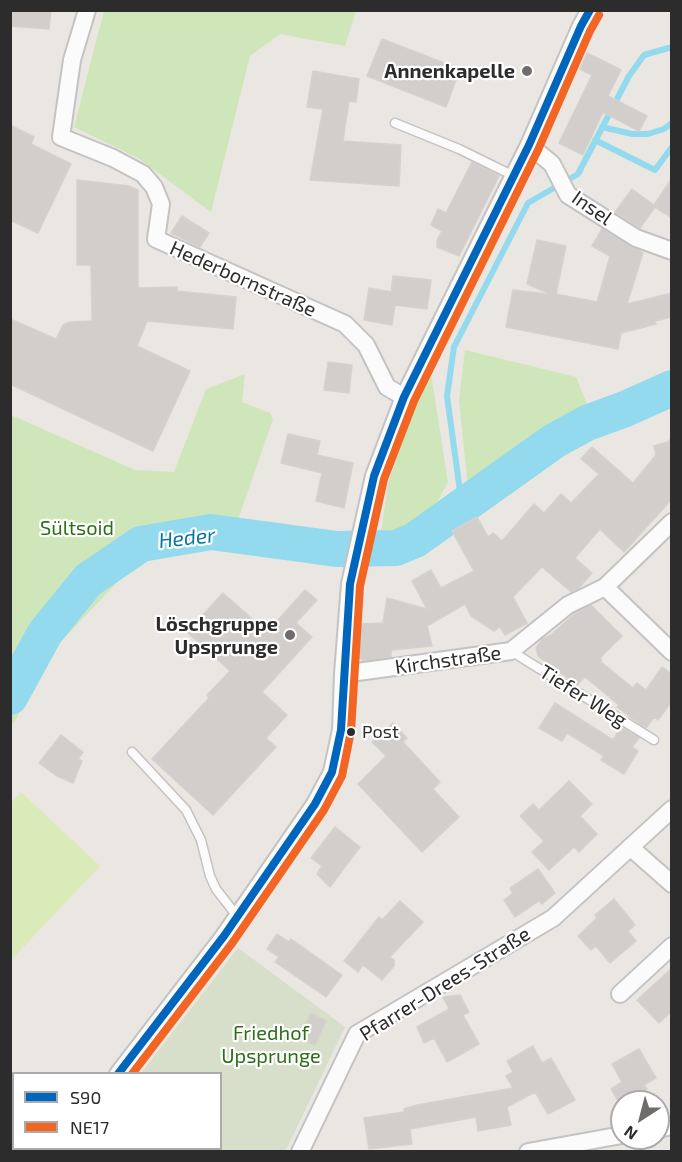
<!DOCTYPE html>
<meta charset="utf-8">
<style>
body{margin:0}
#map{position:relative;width:682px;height:1162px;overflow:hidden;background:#eae6e2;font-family:"Exo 2",sans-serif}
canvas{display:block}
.frame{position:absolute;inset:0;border:12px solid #2c2c2c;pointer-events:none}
.legend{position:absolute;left:12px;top:1072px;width:210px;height:78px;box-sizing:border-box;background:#fff;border:2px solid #ababab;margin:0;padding:8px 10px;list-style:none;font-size:18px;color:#2c2c2c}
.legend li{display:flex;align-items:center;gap:12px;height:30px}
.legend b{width:30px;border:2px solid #ababab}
.north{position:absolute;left:610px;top:1090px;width:60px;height:60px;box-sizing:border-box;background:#fff;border:2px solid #ababab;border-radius:50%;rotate:216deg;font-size:16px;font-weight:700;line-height:24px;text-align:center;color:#2c2c2c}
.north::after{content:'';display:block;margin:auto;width:21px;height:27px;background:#6e6d6c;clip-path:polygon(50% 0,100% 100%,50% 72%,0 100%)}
</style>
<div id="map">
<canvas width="682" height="1162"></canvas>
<div class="frame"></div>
<ul class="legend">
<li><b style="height:8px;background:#0065bd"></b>S90</li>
<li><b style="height:8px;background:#f26522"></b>NE17</li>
</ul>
<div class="north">N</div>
</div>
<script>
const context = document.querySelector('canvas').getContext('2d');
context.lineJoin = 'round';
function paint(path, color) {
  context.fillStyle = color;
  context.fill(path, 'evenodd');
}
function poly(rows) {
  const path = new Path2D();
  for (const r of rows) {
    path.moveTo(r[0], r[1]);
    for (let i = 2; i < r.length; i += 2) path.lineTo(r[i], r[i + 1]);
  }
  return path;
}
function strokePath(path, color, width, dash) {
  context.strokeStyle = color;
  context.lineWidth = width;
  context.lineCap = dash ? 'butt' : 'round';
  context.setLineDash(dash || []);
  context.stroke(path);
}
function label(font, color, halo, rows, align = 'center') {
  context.font = font + ' "Exo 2",sans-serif';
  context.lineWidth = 4.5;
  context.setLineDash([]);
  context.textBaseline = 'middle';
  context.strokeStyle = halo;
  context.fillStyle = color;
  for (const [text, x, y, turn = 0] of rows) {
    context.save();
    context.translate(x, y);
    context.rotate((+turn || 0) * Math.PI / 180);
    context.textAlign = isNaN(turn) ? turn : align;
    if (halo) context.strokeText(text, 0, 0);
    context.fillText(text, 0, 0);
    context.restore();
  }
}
paint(poly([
 [104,11,104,10,356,11,345,46,280,34,250,56,211,212,138,158,74,127],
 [465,350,576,377,591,414,549,432,486,479,468,487,459,401],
 [245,374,242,402,270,413,273,419,237,523,211,516,180,521,207,523,220,540,147,551,53,650,16,719,11,726,11,415,135,470,174,472,206,389],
 [431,374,448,482,433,510,396,533,381,533,388,483,415,406]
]), '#cee6ba');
paint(poly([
 [238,948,345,1027,287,1148,284,1151,80,1152,82,1148,220,1148,220,1074,141,1073]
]), '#d7dec9');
paint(poly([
 [21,792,100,866,11,960,11,803]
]), '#daeab8');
strokePath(poly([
 [602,127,632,134,648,134,664,129,672,123],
 [595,140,655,170,672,147],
 [462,506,447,396,454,347,528,203,578,174,629,76,644,55,672,47]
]), '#93daee', 6);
strokePath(poly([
 [10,697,45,633,88,580,141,544,211,532,337,549,396,548,415,540,554,441,587,423,625,409,672,388]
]), '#93daee', 36);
const building = poly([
 [10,10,51,10,49,29,10,26,10,10],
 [382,39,460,69,446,107,367,76,382,39],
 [587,53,621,70,608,96,647,116,639,131,603,112,583,155,559,143,592,75,580,69,587,53],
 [313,71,359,79,356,102,349,101,343,141,401,145,399,186,310,180,323,109,307,107,313,71],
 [10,125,34,137,31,144,71,164,38,233,10,220,10,125],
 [472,162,499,176,459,256,437,247,437,240,442,231,431,225,438,209,446,213,472,162],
 [672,178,672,218,655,207,640,228,615,212,632,189,654,205,672,178],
 [77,180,129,186,138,190,138,288,177,287,177,291,236,297,233,329,147,321,137,346,190,371,153,451,10,384,10,319,56,339,63,325,70,322,92,321,91,265,77,265,77,180],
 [182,216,209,233,200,247,171,233,182,216],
 [602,229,643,253,627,304,672,293,672,317,655,321,656,324,621,333,618,349,506,327,513,290,547,294,548,293,527,284,537,240,566,246,556,294,597,302,610,256,592,246,602,229],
 [393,276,431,280,427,309,395,305,392,325,364,320,369,288,391,292,393,276],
 [328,362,352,365,349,393,324,390,328,362],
 [288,434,320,441,317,455,353,463,344,508,316,501,322,473,281,463,288,434],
 [672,437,672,499,624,552,600,529,575,558,592,573,578,589,571,592,542,567,513,597,527,623,505,635,500,627,494,631,471,616,465,604,427,626,432,646,391,650,391,657,363,661,359,657,359,624,383,623,387,598,427,609,412,581,431,570,441,588,474,571,452,531,477,517,488,537,493,533,502,541,534,504,544,513,561,494,571,503,599,474,581,459,592,447,633,483,656,455,654,446,668,442,672,437],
 [305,590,317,600,296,623,312,637,262,692,287,715,266,738,276,747,213,815,152,759,209,698,207,695,230,671,187,632,223,593,267,632,305,590],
 [591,605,622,636,600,658,602,660,601,662,633,688,637,683,646,690,662,667,672,674,672,701,658,720,654,717,646,728,628,716,628,715,617,707,619,705,585,677,577,685,538,656,536,648,542,639,551,635,574,614,591,605],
 [555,703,613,740,621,727,639,738,632,747,638,751,624,774,601,760,604,756,567,733,562,741,539,728,555,703],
 [393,723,407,738,403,742,440,782,433,789,459,817,422,852,358,784,386,756,372,742,393,723],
 [61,735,83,752,78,759,82,761,73,783,57,776,39,763,61,735],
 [569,781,592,804,580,816,597,834,579,852,574,847,549,870,532,852,544,841,520,816,533,804,539,810,569,781],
 [335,827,360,847,330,887,317,874,322,866,311,858,335,827],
 [538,869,555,893,542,904,539,901,515,917,504,900,513,893,510,888,538,869],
 [614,899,635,925,628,931,636,941,610,963,596,946,591,950,578,936,597,918,595,915,614,899],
 [400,901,423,922,390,957,394,960,394,966,382,980,363,965,358,972,344,961,379,917,382,920,400,901],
 [277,934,289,942,291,939,342,975,326,997,275,962,279,957,267,949,277,934],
 [672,968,672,1011,659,1023,637,1000,672,968],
 [460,995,469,1012,463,1015,479,1044,447,1062,434,1038,424,1043,417,1027,449,1009,443,997,460,995],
 [311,1013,326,1021,315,1045,299,1038,311,1013],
 [533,1046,542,1063,551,1058,575,1100,548,1114,535,1092,507,1107,511,1125,478,1131,476,1117,410,1129,412,1144,369,1149,364,1118,404,1112,404,1109,417,1105,513,1088,506,1076,513,1072,507,1061,533,1046],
 [639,1049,656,1078,644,1085,647,1089,620,1104,611,1089,622,1082,612,1064,639,1049]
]);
paint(building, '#d1cecb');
strokePath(building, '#d5d2ce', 1.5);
const lane = poly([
 [395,123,459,149,514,176],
 [511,651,654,740],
 [132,752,186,810,201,840,210,876,216,889,237,916]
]);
const street = poly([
 [87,10,72,60,61,137,113,158,143,174,154,187,161,204,156,239,345,324,366,345,387,387,404,397],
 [529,145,552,164,568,195,636,238,672,251],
 [605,587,672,652],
 [343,674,511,651,568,605,605,587,672,522],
 [630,847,672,884],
 [620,994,672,946],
 [118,1074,224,936,315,804,332,772,341,730,343,674,350,584,374,476,404,397,529,145,581,26,590,10],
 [658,1129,672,1126],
 [55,1152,58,1148],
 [300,1152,357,1034,553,918,672,809],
 [528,1152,622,1135]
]);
strokePath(lane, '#c4c3c3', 11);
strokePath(street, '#c4c3c3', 20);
strokePath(lane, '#fcfbfb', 8);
strokePath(street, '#fcfbfb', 16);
strokePath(poly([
 [118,1074,224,936,315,804,332,772,341,730,350,584,374,476,404,397,529,145,581,26,590,10]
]), '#0065bd', 8);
strokePath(poly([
 [132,1074,233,942,324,810,342,776,351,731,360,586,384,479,414,401,538,150,590,31,599,15]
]), '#f26522', 8);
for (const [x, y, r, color] of [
 [527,71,6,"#6e6d6c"],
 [290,635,6,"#6e6d6c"],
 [351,732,5,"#2c2c2c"]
]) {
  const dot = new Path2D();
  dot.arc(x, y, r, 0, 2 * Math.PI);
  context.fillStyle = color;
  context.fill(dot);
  strokePath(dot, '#fff', 2);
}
label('18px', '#2c2c2c', '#fff', [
 ["Post",362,732]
], 'left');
label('bold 20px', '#2c2c2c', '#fff', [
 ["Annenkapelle",515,71],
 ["Löschgruppe",278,624],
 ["Upsprunge",278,647]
], 'right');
label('20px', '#2c2c2c', '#fff', [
 ["Insel",592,208,35],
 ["Hederbornstraße",243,279,24],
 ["Kirchstraße",448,660,-8],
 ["Tiefer Weg",583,696,32],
 ["Pfarrer-Drees-Straße",445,984,-32]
]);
label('20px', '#2d6d18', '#fff', [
 ["Sültsoid",77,528],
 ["Friedhof",271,1033],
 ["Upsprunge",271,1056]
]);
label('italic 21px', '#0975a3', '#fff', [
 ["Heder",187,538,-6]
]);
</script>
